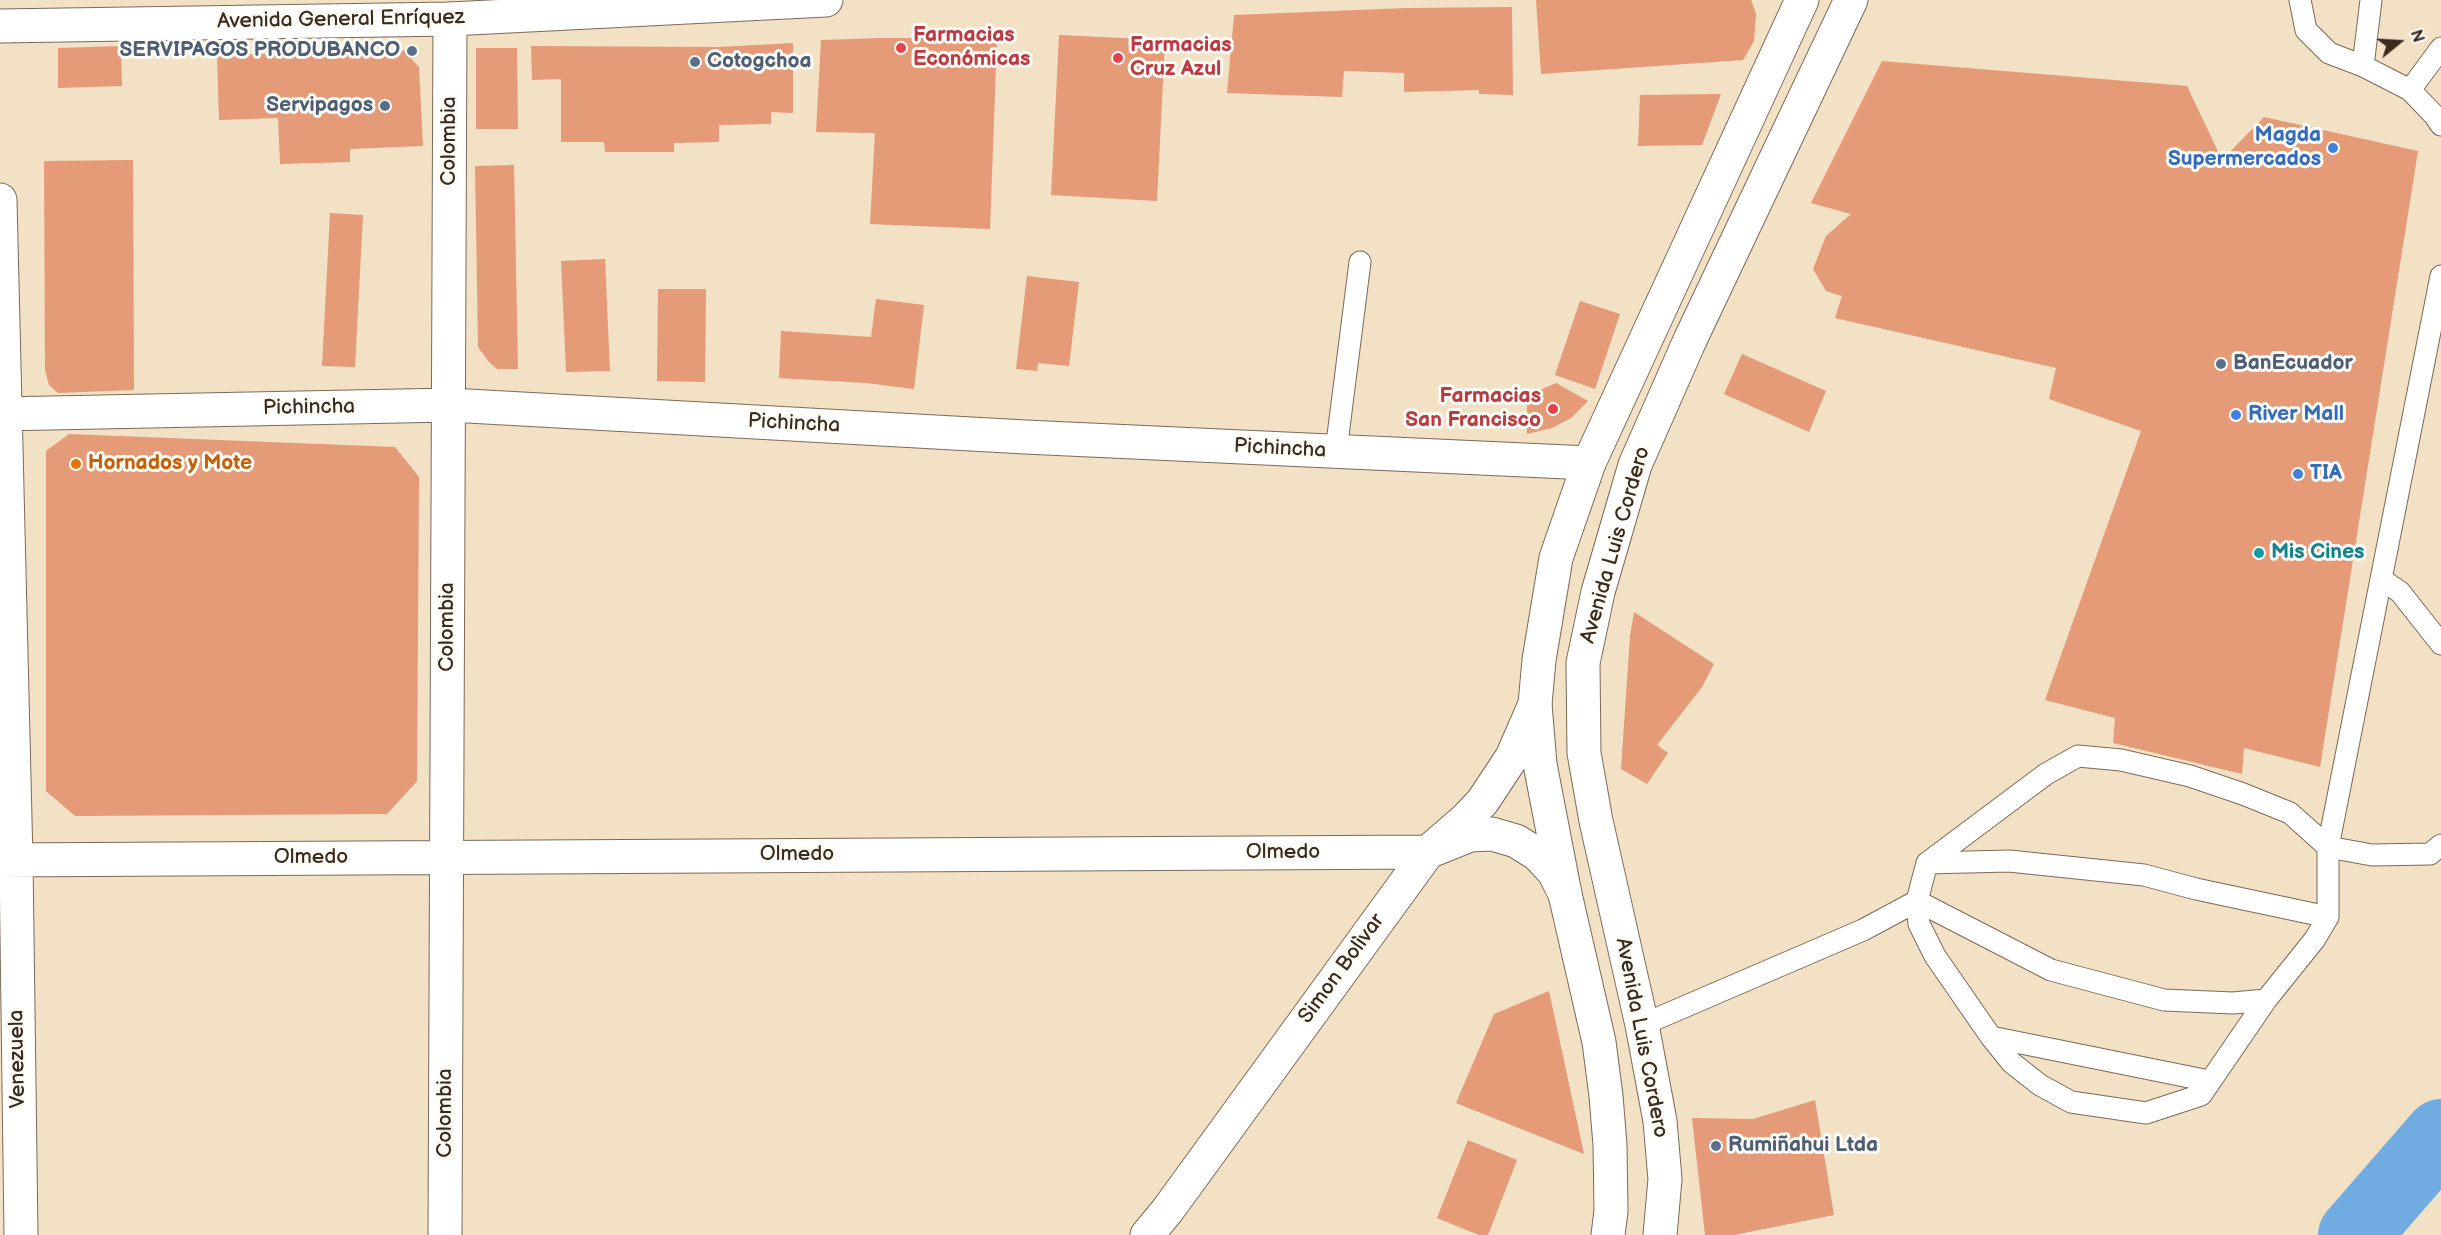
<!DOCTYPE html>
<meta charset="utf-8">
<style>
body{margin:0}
#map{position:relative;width:2441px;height:1235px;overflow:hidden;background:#f2e1c5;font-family:"Balsamiq Sans",sans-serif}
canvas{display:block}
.north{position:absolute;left:2369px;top:12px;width:60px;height:60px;-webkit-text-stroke:4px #fdfcf7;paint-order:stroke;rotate:72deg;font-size:16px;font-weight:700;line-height:24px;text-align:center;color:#3b2a1e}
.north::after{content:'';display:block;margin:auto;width:21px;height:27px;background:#3b2a1e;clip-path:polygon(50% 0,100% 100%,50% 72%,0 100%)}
</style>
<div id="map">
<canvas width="2441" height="1235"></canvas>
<div class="north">N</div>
</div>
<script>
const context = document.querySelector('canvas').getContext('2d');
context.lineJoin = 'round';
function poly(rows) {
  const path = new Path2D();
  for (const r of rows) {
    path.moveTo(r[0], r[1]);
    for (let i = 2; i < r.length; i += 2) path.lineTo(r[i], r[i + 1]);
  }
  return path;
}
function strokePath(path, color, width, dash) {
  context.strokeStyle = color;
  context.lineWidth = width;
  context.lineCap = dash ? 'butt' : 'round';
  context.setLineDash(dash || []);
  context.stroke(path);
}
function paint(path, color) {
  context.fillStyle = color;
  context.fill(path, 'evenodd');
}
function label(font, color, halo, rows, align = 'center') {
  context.font = font + ' "Balsamiq Sans",sans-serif';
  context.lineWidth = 6;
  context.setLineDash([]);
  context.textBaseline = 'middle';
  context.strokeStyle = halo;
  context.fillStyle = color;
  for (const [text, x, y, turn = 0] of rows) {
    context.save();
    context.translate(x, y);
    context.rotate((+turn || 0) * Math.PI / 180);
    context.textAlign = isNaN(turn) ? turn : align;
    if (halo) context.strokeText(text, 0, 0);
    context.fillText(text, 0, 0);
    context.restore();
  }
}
strokePath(poly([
 [2354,1235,2441,1135]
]), '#70ace1', 72);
paint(poly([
 [1536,0,1751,0,1756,14,1754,41,1743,60,1541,74],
 [1512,7,1513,95,1479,94,1479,90,1404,92,1404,73,1344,71,1342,97,1227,93,1234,15,1407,8],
 [1059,35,1165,40,1157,201,1051,195],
 [880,38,997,38,990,229,870,224,875,133,816,132,821,40],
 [793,43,793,113,771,112,771,124,719,125,719,142,674,143,674,152,605,152,604,142,561,142,561,79,532,80,531,46,718,47],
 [121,46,122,86,58,88,58,48],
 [476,48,517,48,518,129,476,129],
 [403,50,419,67,423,146,350,149,350,162,280,164,278,118,219,120,217,55],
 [1882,61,2187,86,2222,160,2264,117,2418,151,2320,767,2244,748,2242,774,2113,743,2115,718,2045,700,2141,431,2049,399,2056,368,1835,318,1842,296,1826,291,1813,269,1826,236,1851,214,1811,203],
 [1721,94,1702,145,1638,146,1640,95],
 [133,160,134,390,58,393,49,385,45,370,44,161],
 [514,165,518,369,497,369,489,362,478,347,475,166],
 [330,213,363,215,355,367,322,366],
 [605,259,610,371,566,372,561,261],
 [1027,276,1079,282,1069,366,1038,363,1037,371,1016,369],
 [658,289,706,289,705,382,657,381],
 [876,299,924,305,914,389,866,383,779,378,781,331,871,337],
 [1580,301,1620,314,1595,389,1555,375],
 [1742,354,1826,391,1809,432,1724,394],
 [1556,383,1588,401,1571,418,1552,428,1527,434,1527,396],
 [69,434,395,447,419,477,417,781,387,814,75,816,46,791,46,451],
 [1634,612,1714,664,1702,687,1657,745,1668,753,1647,784,1621,769,1630,636],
 [1549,991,1584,1154,1456,1103,1494,1014],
 [1815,1100,1834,1215,1734,1235,1705,1235,1692,1118,1753,1119],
 [1468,1140,1517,1160,1488,1235,1479,1235,1437,1218]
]), '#e59a78');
const service = poly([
 [2300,0,2306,30,2329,53,2363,66,2410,90,2435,116,2441,125],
 [2363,66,2371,0],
 [2410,90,2441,48],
 [1336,451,1360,262],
 [2381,579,2400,592,2441,644],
 [1927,863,2009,861,2144,875,2196,889,2328,917],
 [2266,1000,2201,1095,2146,1113,2071,1102,2040,1085,2012,1063,1991,1037,1935,956,1919,924,1917,901,1927,863,2046,774,2078,756,2121,760,2190,776,2243,794,2290,813,2328,847,2372,855,2430,854,2441,845],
 [1642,1025,1863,930,1917,901,2051,970,2164,1000,2233,1003,2266,1000,2315,939,2328,917,2328,847,2441,276],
 [1991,1037,2209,1081]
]);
const minor = poly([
 [0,200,16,860,21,1235],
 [0,414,450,405,1025,437,1589,463],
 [0,860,1428,852,1470,835,1492,834,1516,841,1537,854,1554,872,1565,894],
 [445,1235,450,19],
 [1147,1235,1167,1211,1428,852,1465,820,1483,801,1512,757,1535,704]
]);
const secondary = poly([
 [0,26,450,19,826,0],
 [1608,1235,1611,1211,1610,1145,1606,1096,1599,1042,1565,894,1540,764,1535,704,1539,660,1556,558,1589,463,1802,0],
 [1660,1235,1665,1179,1660,1121,1642,1025,1596,821,1584,753,1583,663,1598,592,1635,465,1690,340,1851,0]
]);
strokePath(service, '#7b6a58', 23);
strokePath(minor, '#7b6a58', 35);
strokePath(secondary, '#7b6a58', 35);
strokePath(service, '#fff', 21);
strokePath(minor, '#fff', 33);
strokePath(secondary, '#fff', 33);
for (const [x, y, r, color] of [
 [901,48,6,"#e0444e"],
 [412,51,6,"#5c6f8a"],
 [1118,58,6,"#e0444e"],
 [695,62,6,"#5c6f8a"],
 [385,106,6,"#5c6f8a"],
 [2333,148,6,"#3f7fe0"],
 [2221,364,6,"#5c6f8a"],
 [1553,409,6,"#e0444e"],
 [2236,415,6,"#3f7fe0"],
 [76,464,6,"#e8710a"],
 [2298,474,6,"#3f7fe0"],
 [2259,553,6,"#0f9aa8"],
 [1716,1146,6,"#5c6f8a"]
]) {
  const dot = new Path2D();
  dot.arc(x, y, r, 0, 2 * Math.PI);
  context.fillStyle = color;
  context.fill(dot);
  strokePath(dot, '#fdfcf7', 2);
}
label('21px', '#3b2a1e', '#fdfcf7', [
 ["Avenida General Enríquez",341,20,-1],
 ["Colombia",450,141,-90],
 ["Pichincha",309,408,-1],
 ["Pichincha",794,424,3],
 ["Pichincha",1280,449,3],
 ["Avenida Luis Cordero",1616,545,-74],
 ["Colombia",448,627,-90],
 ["Olmedo",1283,853],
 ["Olmedo",797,855],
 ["Olmedo",311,858],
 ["Simon Bolìvar",1342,969,-54],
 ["Avenida Luis Cordero",1641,1038,79],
 ["Venezuela",18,1059,-91],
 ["Colombia",446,1113,-90]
]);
label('bold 21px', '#be3a42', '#fdfcf7', [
 ["Farmacias",913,36],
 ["Económicas",913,60],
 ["Farmacias",1130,46],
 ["Cruz Azul",1130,70],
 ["Farmacias",1541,397,"right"],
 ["San Francisco",1541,421,"right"]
], 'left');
label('bold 21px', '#4e5e75', '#fdfcf7', [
 ["SERVIPAGOS PRODUBANCO",400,51,"right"],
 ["Cotogchoa",707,62],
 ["Servipagos",373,106,"right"],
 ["BanEcuador",2233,364],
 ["Rumiñahui Ltda",1728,1146]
], 'left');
label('bold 21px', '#366cbe', '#fdfcf7', [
 ["Magda",2321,136,"right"],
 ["Supermercados",2321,160,"right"],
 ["River Mall",2248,415],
 ["TIA",2310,474]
], 'left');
label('bold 21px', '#c56008', '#fdfcf7', [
 ["Hornados y Mote",88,464]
], 'left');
label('bold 21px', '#0d838f', '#fdfcf7', [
 ["Mis Cines",2271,553]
], 'left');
</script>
